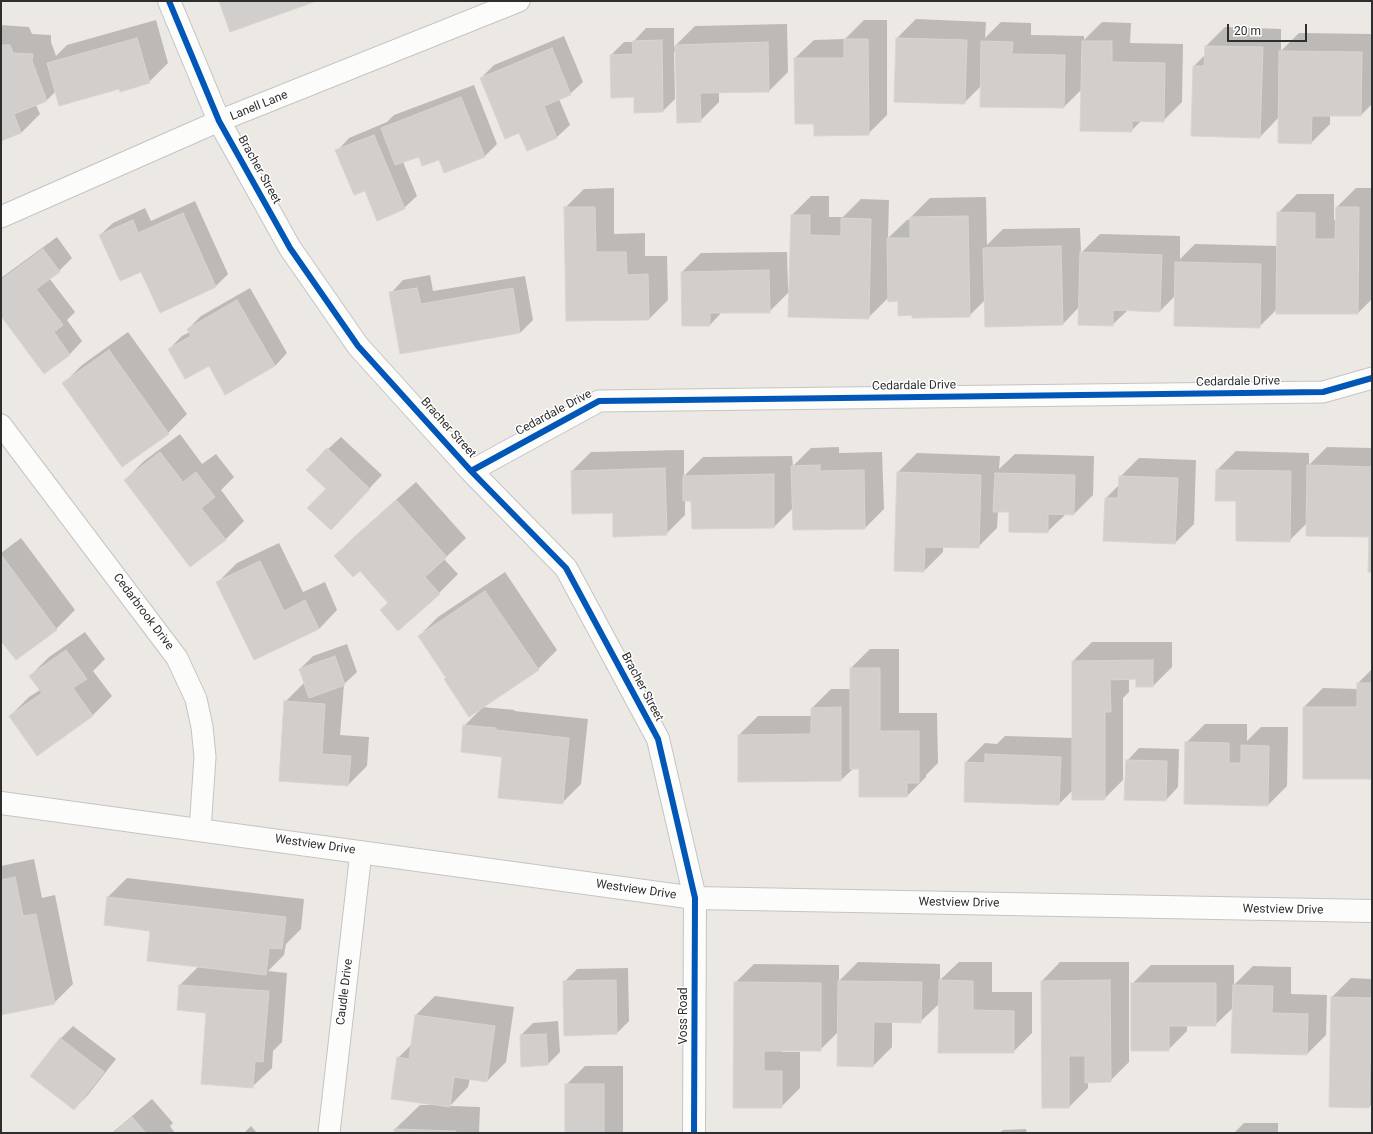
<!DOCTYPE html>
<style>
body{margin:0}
#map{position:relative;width:1373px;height:1134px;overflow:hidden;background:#ece8e4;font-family:Roboto,sans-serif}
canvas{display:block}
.frame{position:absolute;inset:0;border:2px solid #2e2e2e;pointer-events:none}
.scale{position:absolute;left:1227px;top:24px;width:80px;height:18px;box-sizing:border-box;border:2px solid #2e2e2e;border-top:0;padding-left:5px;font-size:12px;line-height:14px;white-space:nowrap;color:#2e2e2e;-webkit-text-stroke:3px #fff;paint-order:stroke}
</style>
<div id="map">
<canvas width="1373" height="1134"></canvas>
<div class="frame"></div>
<div class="scale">20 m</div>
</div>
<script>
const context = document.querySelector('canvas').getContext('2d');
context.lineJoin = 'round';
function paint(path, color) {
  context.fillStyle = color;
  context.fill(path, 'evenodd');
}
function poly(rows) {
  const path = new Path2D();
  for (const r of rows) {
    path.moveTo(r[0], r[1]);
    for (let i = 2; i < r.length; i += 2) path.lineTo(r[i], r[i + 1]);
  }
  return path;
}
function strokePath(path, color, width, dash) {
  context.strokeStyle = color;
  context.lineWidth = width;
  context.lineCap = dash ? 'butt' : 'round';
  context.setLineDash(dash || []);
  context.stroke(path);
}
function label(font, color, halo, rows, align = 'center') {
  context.font = font + ' Roboto,sans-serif';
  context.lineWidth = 3;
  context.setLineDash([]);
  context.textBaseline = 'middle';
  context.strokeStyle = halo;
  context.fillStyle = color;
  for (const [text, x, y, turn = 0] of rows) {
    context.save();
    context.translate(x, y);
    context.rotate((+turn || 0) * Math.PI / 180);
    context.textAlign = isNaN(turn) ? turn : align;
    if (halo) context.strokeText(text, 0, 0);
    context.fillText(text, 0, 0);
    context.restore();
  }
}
paint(poly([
 [916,19,986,22,985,38,1001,22,1031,23,1031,35,1084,36,1084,40,1102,22,1131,23,1130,43,1183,44,1182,102,1163,121,1142,120,1131,131,1082,89,1064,107,981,86,964,103,895,101,897,38],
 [156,20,168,63,149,82,120,88,56,91,47,100,36,105,40,114,21,133,1,140,1,25,29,27,32,34,51,35,51,42,56,56,67,45],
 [864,20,887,20,887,115,868,134,815,123,795,58,814,40,845,39],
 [787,24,788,72,769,91,719,92,719,102,700,121,676,52,674,52,675,99,663,111,635,96,612,97,611,55,624,42,633,42,646,28,674,28,674,47,695,26],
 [1225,27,1281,29,1281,51,1299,33,1372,34,1372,104,1361,115,1330,115,1330,124,1311,143,1279,117,1260,137,1194,66,1205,55,1206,46],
 [564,36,583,82,570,94,559,99,570,125,557,137,527,149,520,132,481,78,494,65],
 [474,85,497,144,484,157,439,158,420,155,403,162,417,196,404,208,365,190,337,151,349,138,387,122,394,115],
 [614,188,614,234,645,233,645,256,667,256,668,300,649,319,567,320,565,208,584,189],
 [1356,188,1372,188,1372,299,1358,313,1277,313,1277,309,1259,327,1176,295,1160,311,1128,310,1112,325,1079,307,1063,324,985,300,969,316,889,297,868,318,790,291,769,312,722,312,710,325,683,325,682,272,701,253,787,252,788,289,790,289,792,215,811,196,829,196,829,217,843,217,861,199,889,200,888,238,907,220,911,219,911,217,930,198,986,197,987,245,1003,229,1080,228,1081,253,1100,234,1180,236,1180,259,1195,244,1278,246,1278,213,1297,194,1334,194,1334,220,1336,220,1337,207],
 [195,201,228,274,216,286,142,271,100,235,113,223,145,208,151,221],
 [57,237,72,258,59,271,49,278,75,312,67,320,82,341,70,354,44,373,1,314,1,278],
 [430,275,433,291,525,276,533,320,520,333,401,353,391,293,403,280],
 [250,288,287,353,275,366,169,349,182,336,190,332,188,329,201,316],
 [128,332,187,414,168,433,123,466,63,384,82,365],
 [180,434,202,464,216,454,234,477,221,490,244,521,225,540,125,480,144,461],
 [341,437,382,475,343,516,327,489,328,449],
 [839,447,839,453,882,452,884,509,865,528,793,508,774,527,692,500,685,500,685,515,666,534,614,512,572,471,591,452,684,450,684,476,703,457,792,456,793,466,811,448],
 [1327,447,1372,448,1372,571,1370,536,1307,523,1289,541,1237,501,1217,470,1236,451,1309,453,1309,465],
 [917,453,1000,456,999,469,1015,454,1094,456,1093,495,1074,514,1066,514,1047,532,1010,511,998,511,997,528,978,547,943,546,943,552,924,571,898,472],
 [1139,458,1196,460,1194,524,1175,543,1106,498,1120,484,1120,477],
 [416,482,466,538,444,559,458,574,439,593,360,570,336,556,354,537],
 [21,538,75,610,56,629,16,659,1,639,1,553],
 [279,543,303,592,325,582,337,610,319,629,218,582,237,563],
 [505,572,557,650,538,669,482,707,515,710,514,711,588,719,581,784,562,803,464,726,481,709,447,678,419,636,438,617],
 [85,632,105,659,93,671,112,696,93,715,37,754,10,716,29,697,40,690,30,676,49,657],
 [1092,642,1172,642,1172,667,1153,686,1137,678,1129,678,1129,692,1123,698,1123,780,1104,799,1073,790,1059,804,966,762,985,743,997,744,1005,736,1073,738,1073,661],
 [347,644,357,672,344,684,340,735,369,737,367,766,348,785,280,780,285,702,305,682,300,669,313,656],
 [870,649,899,649,899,713,937,713,938,763,926,775,926,777,907,796,860,768,854,768,841,780,739,781,739,735,758,716,812,716,812,708,831,689,851,689,851,668],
 [1372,669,1372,778,1304,707,1323,688,1358,689,1358,683],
 [1205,724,1247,724,1247,741,1261,727,1288,727,1287,786,1268,805,1186,743],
 [1139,748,1179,749,1178,787,1166,800,1127,761],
 [34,859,42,898,55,895,73,984,54,1003,1,1014,1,866],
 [127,878,304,899,301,929,286,944,284,955,268,971,287,973,282,1042,273,1051,272,1068,253,1086,207,1012,180,985,199,966,108,897],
 [858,962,940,964,940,980,959,962,992,962,992,992,1032,992,1032,1033,1013,1052,940,1003,920,1022,892,1021,892,1047,873,1066,838,1032,820,1050,782,1050,782,1052,800,1052,800,1088,781,1107,734,1107,735,983,754,964,839,965,839,981],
 [1060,962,1129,962,1129,1062,1110,1081,1088,1082,1088,1088,1069,1107,1043,1107,1042,981],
 [1151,965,1234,965,1234,985,1253,966,1291,967,1291,994,1327,995,1326,1035,1307,1054,1234,1007,1215,1025,1187,1025,1187,1031,1168,1050,1132,984],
 [628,968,629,1021,616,1034,564,982,577,969],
 [1351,978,1372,979,1372,1104,1369,1107,1332,997],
 [435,996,514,1007,506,1062,487,1081,470,1078,468,1087,450,1106,480,1107,479,1133,395,1133,395,1129,420,1105,430,1105,398,1058,413,1043,416,1015],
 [558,1021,560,1052,548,1064,521,1035,533,1023],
 [73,1026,116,1059,87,1096,74,1109,31,1076,61,1038],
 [585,1066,623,1066,623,1133,566,1133,566,1085],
 [152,1099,173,1123,170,1126,175,1133,112,1133],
 [1244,1123,1278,1123,1278,1133,1234,1133],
 [251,1126,257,1133,244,1133],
 [1026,1129,1027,1133,999,1133,1003,1130]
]), '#0003');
const building = poly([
 [219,1,314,1,314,2,230,32,219,1],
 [137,38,150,83,120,92,119,89,59,106,47,63,137,38],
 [896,38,967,40,965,104,894,102,896,38],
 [844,39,868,39,869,135,814,136,814,124,795,124,794,58,844,58,844,39],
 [662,40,663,112,634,113,634,97,611,98,610,55,633,54,632,41,662,40],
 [981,41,1013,42,1012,54,1065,55,1064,108,980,107,981,41],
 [1082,41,1112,41,1112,62,1165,63,1164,122,1132,121,1132,132,1080,131,1082,41],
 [768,42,769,92,700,93,701,122,677,123,675,45,768,42],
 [1,45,10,45,13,53,33,54,32,61,47,101,14,114,21,133,1,141,1,45],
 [1205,46,1263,47,1260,138,1191,136,1193,66,1204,66,1205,46],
 [552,48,571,95,544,106,557,138,527,151,519,133,505,139,480,78,552,48],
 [1279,51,1362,52,1361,116,1312,116,1311,144,1278,143,1279,51],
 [461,97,485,157,444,173,439,160,422,166,419,157,395,165,381,128,461,97],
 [374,135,405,209,377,221,365,191,354,195,335,150,374,135],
 [564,207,595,207,596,252,626,252,627,275,648,274,649,320,566,321,564,207],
 [1336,207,1359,207,1358,314,1276,314,1277,212,1315,213,1315,239,1335,239,1336,207],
 [183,213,216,287,160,313,141,272,120,281,99,235,133,220,138,233,183,213],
 [791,215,810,215,810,235,841,236,841,218,871,219,869,319,788,317,791,215],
 [968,216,970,317,912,318,912,315,898,316,898,301,888,302,887,238,910,238,910,217,968,216],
 [1061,246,1063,325,985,327,983,248,1061,246],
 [43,249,60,272,36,289,63,325,54,332,70,355,44,374,1,316,1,280,43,249],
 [1080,252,1162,255,1160,312,1113,310,1113,326,1078,325,1080,252],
 [1175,262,1261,264,1260,328,1174,326,1175,262],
 [769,270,770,313,710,313,710,326,682,326,681,272,769,270],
 [417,288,421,304,513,288,520,333,400,354,389,292,417,288],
 [237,300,275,366,225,395,209,366,185,379,168,349,191,336,187,329,237,300],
 [109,350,169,434,122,467,62,383,109,350],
 [327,448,370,489,331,530,307,508,326,489,306,470,327,448],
 [160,452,183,482,196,472,215,497,201,508,226,540,190,567,124,480,160,452],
 [820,465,820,471,864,470,865,529,793,530,791,466,820,465],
 [1307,465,1372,467,1372,572,1368,572,1369,537,1306,536,1307,465],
 [665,468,667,535,613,537,613,513,572,514,571,471,665,468],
 [1216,470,1291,471,1290,542,1236,541,1236,501,1215,501,1216,470],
 [897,472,981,475,979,548,925,547,924,572,894,571,897,472],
 [995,473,1075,475,1074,515,1048,514,1048,533,1009,532,1009,512,993,512,995,473],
 [774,474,774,528,692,529,691,501,683,501,683,476,774,474],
 [1119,476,1178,478,1175,544,1103,541,1105,498,1118,498,1119,476],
 [396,500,447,557,425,577,440,594,398,631,380,610,388,603,360,571,353,577,334,556,396,500],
 [2,556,57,630,16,660,1,641,2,556],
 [260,561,284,611,305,600,319,629,254,660,216,582,260,561],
 [485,591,539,670,469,717,444,679,446,678,418,636,485,591],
 [66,650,87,679,73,688,93,716,37,756,9,716,42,693,29,676,66,650],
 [335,656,345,685,309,698,299,669,335,656],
 [1153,660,1153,687,1136,687,1136,679,1110,680,1111,712,1105,712,1105,800,1072,800,1072,661,1153,660],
 [850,668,880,668,880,731,919,731,919,783,907,783,907,797,859,797,859,769,850,769,850,668],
 [1357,683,1372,683,1372,779,1303,779,1303,707,1357,707,1357,683],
 [284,701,325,704,322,754,351,756,348,786,279,781,284,701],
 [841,707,841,781,738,782,738,735,811,734,811,708,841,707],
 [463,725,496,728,496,730,569,738,563,804,498,798,502,757,461,752,463,725],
 [1185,742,1229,743,1229,763,1241,763,1241,745,1269,746,1268,806,1184,804,1185,742],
 [985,754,1061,757,1059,805,964,802,965,762,985,763,985,754],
 [1126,760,1167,761,1166,801,1124,800,1126,760],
 [15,877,23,916,36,914,55,1004,1,1015,1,880,15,877],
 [107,897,286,917,282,949,269,948,266,975,147,961,150,931,104,925,107,897],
 [616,980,617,1034,564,1036,563,981,616,980],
 [939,980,973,981,973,1010,1014,1011,1014,1053,938,1053,939,980],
 [1110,980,1111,1082,1085,1083,1085,1056,1069,1056,1069,1108,1042,1108,1041,981,1110,980],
 [838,981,922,982,921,1023,874,1022,873,1067,837,1066,838,981],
 [734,982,821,983,821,1051,764,1051,764,1071,782,1071,782,1108,733,1108,734,982],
 [1131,983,1216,983,1216,1026,1169,1026,1169,1051,1131,1051,1131,983],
 [179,985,269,991,263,1062,255,1061,253,1088,201,1084,206,1013,177,1010,179,985],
 [1233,985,1273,986,1272,1013,1308,1014,1307,1055,1231,1053,1233,985],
 [1331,997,1372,998,1372,1064,1370,1064,1369,1108,1329,1107,1331,997],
 [415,1015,495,1026,487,1082,454,1077,450,1107,391,1099,397,1057,409,1059,415,1015],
 [546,1034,548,1065,521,1067,520,1035,546,1034],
 [60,1038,104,1072,74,1110,30,1076,60,1038],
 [565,1084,604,1084,604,1133,565,1133,565,1084],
 [132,1117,146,1133,114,1133,132,1117],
 [394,1129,456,1131,456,1133,394,1133,394,1129]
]);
paint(building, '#d1cecb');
strokePath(building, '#d7d4d0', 1);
const street = poly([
 [1,217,219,121,519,1],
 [1,425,177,658,196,699,202,727,205,757,200,830],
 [471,471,599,401,1323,392,1372,378],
 [329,1133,361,852]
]);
const secondary = poly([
 [169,1,219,121,290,248,358,346,471,471,566,568,658,739,695,898,694,1133],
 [1,803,695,898,1372,911]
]);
strokePath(street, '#c5c4c5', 23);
strokePath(secondary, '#c5c4c5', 24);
strokePath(street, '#fcfcfb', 21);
strokePath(secondary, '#fcfcfb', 22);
strokePath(poly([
 [169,1,219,121,290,248,358,346,471,471,566,568,658,739,695,898,694,1133],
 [471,471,599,401,1323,392,1372,378]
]), '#0057b8', 6);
label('12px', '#2e2e2e', '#fff', [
 ["Lanell Lane",259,106,-22],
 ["Bracher Street",259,170,61],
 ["Cedardale Drive",1238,382,-1],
 ["Cedardale Drive",914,386,-1],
 ["Cedardale Drive",554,413,-28],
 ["Bracher Street",448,428,48],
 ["Cedarbrook Drive",143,612,53],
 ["Bracher Street",642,687,62],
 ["Westview Drive",315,845,8],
 ["Westview Drive",636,890,8],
 ["Westview Drive",959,903,1],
 ["Westview Drive",1283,910,1],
 ["Caudle Drive",345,992,-83],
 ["Voss Road",684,1016,-90]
]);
</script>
